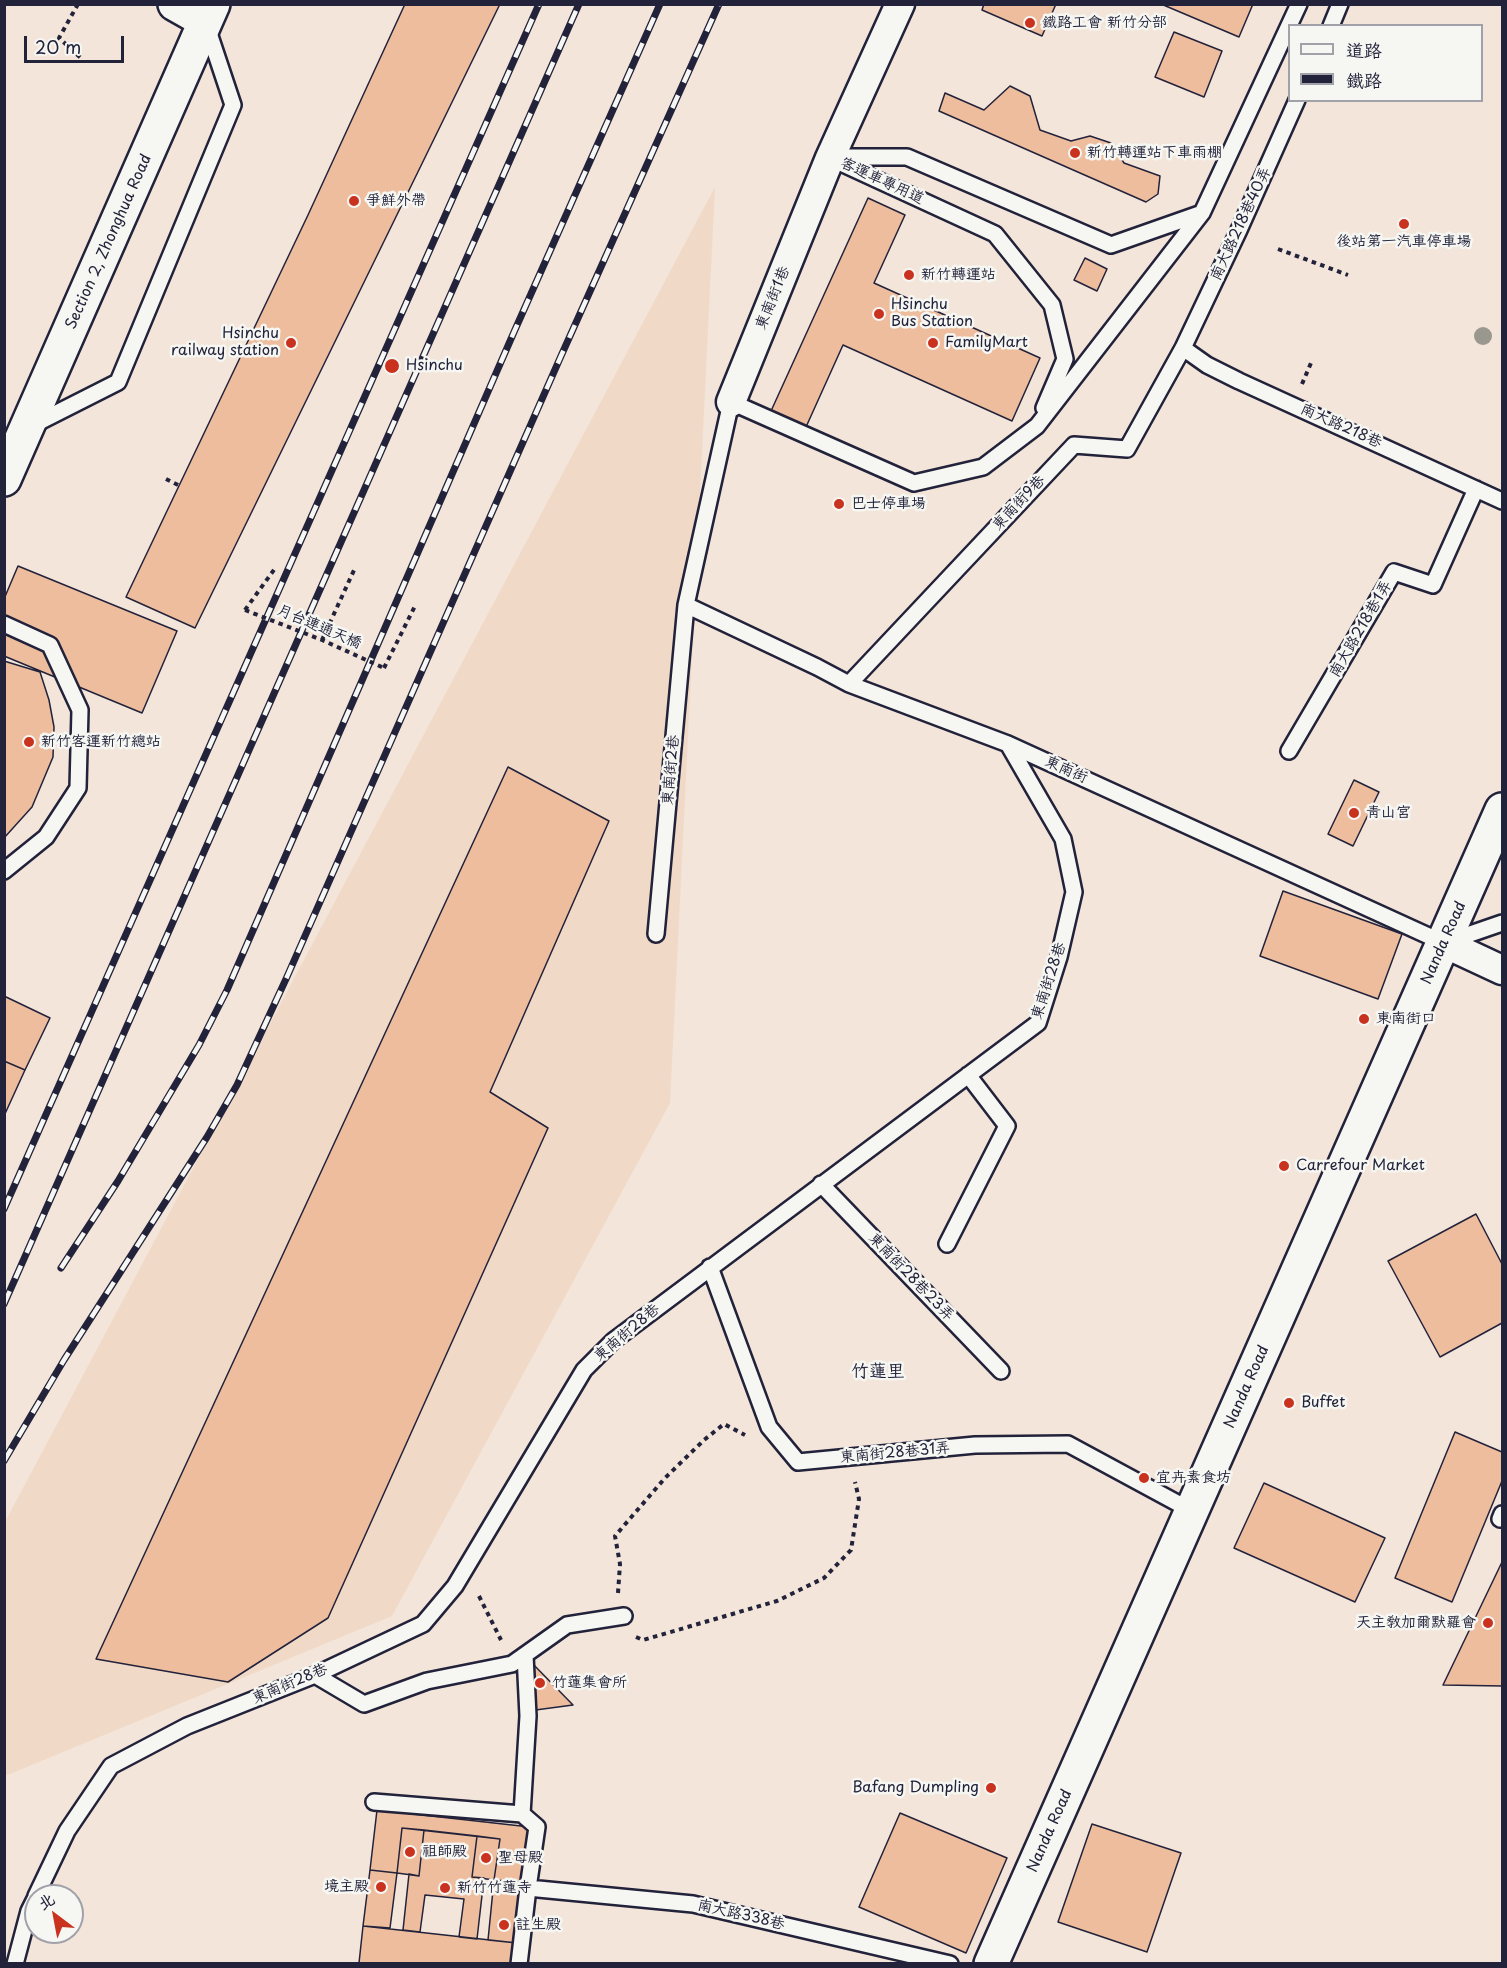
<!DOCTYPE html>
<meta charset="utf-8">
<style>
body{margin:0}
#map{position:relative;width:1507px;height:1968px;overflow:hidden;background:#f3e5d9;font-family:"Playpen Sans","LXGW WenKai TC",sans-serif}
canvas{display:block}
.frame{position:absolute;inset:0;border:6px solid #22223b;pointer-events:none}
.legend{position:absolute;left:1288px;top:24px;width:195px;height:78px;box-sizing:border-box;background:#f6f6f2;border:2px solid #a1a1a9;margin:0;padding:8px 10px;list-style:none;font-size:18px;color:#22223b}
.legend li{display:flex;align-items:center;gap:12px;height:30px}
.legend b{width:30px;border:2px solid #a1a1a9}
.north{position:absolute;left:24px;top:1884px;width:60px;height:60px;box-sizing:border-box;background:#f6f6f2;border:2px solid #a1a1a9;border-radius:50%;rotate:328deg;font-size:16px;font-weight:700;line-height:24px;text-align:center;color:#22223b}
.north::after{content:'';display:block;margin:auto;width:21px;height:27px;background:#c8321e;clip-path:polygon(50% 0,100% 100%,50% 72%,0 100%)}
.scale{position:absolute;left:24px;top:36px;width:100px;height:27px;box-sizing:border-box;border:3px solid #22223b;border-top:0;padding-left:8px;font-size:18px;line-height:21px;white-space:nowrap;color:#22223b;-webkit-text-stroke:4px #f6f6f2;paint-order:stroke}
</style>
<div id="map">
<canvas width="1507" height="1968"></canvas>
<div class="frame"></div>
<ul class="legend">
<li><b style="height:8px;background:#f6f6f2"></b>道路</li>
<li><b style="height:8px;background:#22223b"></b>鐵路</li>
</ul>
<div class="north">北</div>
<div class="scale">20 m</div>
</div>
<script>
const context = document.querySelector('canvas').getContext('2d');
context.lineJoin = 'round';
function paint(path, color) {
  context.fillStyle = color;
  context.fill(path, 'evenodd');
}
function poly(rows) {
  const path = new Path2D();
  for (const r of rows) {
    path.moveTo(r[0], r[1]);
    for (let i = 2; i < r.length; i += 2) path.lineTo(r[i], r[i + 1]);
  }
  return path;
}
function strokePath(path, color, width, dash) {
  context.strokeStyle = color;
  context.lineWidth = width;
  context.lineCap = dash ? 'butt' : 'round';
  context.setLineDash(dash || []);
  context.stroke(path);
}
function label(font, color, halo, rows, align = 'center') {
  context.font = font + ' "Playpen Sans","LXGW WenKai TC",sans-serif';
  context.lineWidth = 5;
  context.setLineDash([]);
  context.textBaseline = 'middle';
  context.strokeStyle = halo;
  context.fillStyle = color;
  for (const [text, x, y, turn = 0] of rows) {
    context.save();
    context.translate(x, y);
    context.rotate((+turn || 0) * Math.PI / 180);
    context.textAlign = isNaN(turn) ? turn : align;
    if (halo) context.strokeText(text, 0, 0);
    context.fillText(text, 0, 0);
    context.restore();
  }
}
paint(poly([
 [715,187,670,1103,392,1616,5,1776,5,1522]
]), '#f1d9c7');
const building = poly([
 [405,4,500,4,195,628,126,597,308,215,405,4],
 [984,4,1056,4,1042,36,982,10,984,4],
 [1161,4,1253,4,1239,37,1161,4],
 [1174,32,1222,51,1204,97,1155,77,1174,32],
 [1010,86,1030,96,1040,130,1071,141,1090,136,1111,143,1124,163,1160,176,1158,194,1146,202,939,111,945,93,984,110,1010,86],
 [868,198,905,215,874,283,1040,358,1012,421,843,345,806,427,771,411,868,198],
 [1085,258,1107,269,1097,291,1074,280,1085,258],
 [18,566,177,631,142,713,4,656,4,599,18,566],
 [4,661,40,672,49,700,54,727,53,757,32,807,4,838,4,661],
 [508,767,609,821,490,1092,548,1128,328,1618,228,1682,96,1659,508,767],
 [1354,780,1379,792,1353,846,1328,834,1354,780],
 [1283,891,1402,934,1378,999,1260,956,1283,891],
 [4,996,50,1018,25,1070,4,1061,4,996],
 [4,1061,25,1070,4,1116,4,1061],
 [1476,1214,1502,1264,1502,1323,1440,1357,1388,1261,1476,1214],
 [1455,1432,1502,1452,1502,1481,1452,1602,1395,1578,1455,1432],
 [1264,1483,1385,1538,1355,1602,1234,1548,1264,1483],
 [1502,1562,1502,1686,1443,1685,1502,1562],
 [529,1660,573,1705,528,1711,529,1660],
 [377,1810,530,1827,523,1882,494,1880,500,1839,402,1828,397,1873,370,1870,377,1810],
 [900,1813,1007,1858,966,1953,859,1907,900,1813],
 [1092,1824,1181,1853,1147,1952,1058,1922,1092,1824],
 [402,1828,424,1830,419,1876,397,1873,402,1828],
 [424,1830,477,1836,472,1877,484,1878,477,1939,459,1937,464,1899,425,1895,420,1932,403,1930,409,1874,419,1876,424,1830],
 [477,1836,500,1839,494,1880,472,1877,477,1836],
 [370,1870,397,1873,390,1928,363,1926,370,1870],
 [494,1880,523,1882,517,1943,488,1940,494,1880],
 [363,1926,517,1943,514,1964,359,1963,363,1926]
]);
paint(building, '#edbd9e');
strokePath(building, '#22223b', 1.5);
const service = poly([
 [1331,26,1340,4],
 [835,157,907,157,1111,245,1202,213],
 [830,158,995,234,1052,305,1065,359,1044,408],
 [1183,348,1207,365,1239,381,1502,501],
 [33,425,118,382,233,105,207,27],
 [686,605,817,667,849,684,1008,744,1444,943,1502,923],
 [4,624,50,645,80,710,78,788,46,837,4,871],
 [849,684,1074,445,1127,449,1183,348,1239,230,1297,100],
 [1289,751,1394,572,1433,585,1476,489],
 [656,934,686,605,731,402,914,483,983,467,1037,426,1202,213,1299,4],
 [821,1184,1001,1371],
 [947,1244,1007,1126,968,1075],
 [710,1267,769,1427,798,1462,975,1445,1068,1444,1192,1511],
 [1500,1519,1502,1514],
 [315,1675,364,1704,427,1681,512,1664,567,1625,624,1616],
 [374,1802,522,1814],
 [528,1888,693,1904,950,1964],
 [36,1896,67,1831,111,1766,187,1726,315,1675,423,1624,455,1586,584,1370,613,1341,1038,1023,1059,957,1074,892,1063,839,1008,744],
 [15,1964,29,1911,36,1897],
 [519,1964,528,1888,537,1827,522,1814,528,1716,525,1655]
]);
const minor = poly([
 [731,402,830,158,900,4],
 [1444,943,1502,970]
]);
const tertiary = poly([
 [175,4,205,21],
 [4,479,213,4]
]);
const secondary = poly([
 [991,1964,1502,810]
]);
strokePath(service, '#22223b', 20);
strokePath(minor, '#22223b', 33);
strokePath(tertiary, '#22223b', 38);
strokePath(secondary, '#22223b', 38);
strokePath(poly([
 [78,4,59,38,82,59],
 [1278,249,1348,275],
 [1302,384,1311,363],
 [166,479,180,486],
 [245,610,276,567],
 [322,640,355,568],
 [384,668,416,604],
 [618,1593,620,1564,615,1536,665,1478,704,1440,724,1424,745,1435],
 [479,1596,501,1640],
 [636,1637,643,1640,777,1601,824,1578,851,1550,859,1499,855,1482]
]), '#22223b', 4, [4.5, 4.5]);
strokePath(service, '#f6f6f2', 15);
strokePath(minor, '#f6f6f2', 28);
strokePath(tertiary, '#f6f6f2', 33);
strokePath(secondary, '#f6f6f2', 33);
const rail = poly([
 [4,1209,539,4],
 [61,1268,118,1181,199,1045,227,990,514,332,660,4],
 [4,1304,579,4],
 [4,1461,64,1360,207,1137,237,1085,286,979,561,356,719,4]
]);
strokePath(rail, '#22223b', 7);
strokePath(rail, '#f6f6f2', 4.5, [14]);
strokePath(poly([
 [245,610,322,640,384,668]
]), '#22223b', 4, [4.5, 4.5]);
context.fillStyle = '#9a978f';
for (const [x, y] of [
 [1483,336]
]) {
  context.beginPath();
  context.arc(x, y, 9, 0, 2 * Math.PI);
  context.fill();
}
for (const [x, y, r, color] of [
 [1030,23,6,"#c8321e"],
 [1075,153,6,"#c8321e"],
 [354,201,6,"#c8321e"],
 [1404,224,6,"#c8321e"],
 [909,275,6,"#c8321e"],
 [879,314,6,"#c8321e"],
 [291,343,6,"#c8321e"],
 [933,343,6,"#c8321e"],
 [392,366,8,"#c8321e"],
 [839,504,6,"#c8321e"],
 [29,742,6,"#c8321e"],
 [1354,813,6,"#c8321e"],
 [1364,1019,6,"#c8321e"],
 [1284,1166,6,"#c8321e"],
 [1289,1403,6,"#c8321e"],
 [1144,1478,6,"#c8321e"],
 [1488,1623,6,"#c8321e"],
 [540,1683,6,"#c8321e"],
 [991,1788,6,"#c8321e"],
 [410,1852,6,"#c8321e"],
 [486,1858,6,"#c8321e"],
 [381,1887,6,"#c8321e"],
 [445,1888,6,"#c8321e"],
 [504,1925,6,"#c8321e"]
]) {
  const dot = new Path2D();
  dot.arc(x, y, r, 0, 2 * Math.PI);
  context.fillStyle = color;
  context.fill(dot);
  strokePath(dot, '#f6f6f2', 2);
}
label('15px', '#22223b', '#f6f6f2', [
 ["鐵路工會 新竹分部",1042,23],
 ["新竹轉運站下車雨棚",1087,153],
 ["爭鮮外帶",366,201],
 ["後站第一汽車停車場",1404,242,"center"],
 ["新竹轉運站",921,275],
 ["Hsinchu",891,305],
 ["Bus Station",891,322],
 ["Hsinchu",279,334,"right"],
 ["railway station",279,351,"right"],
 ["FamilyMart",945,343],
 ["Hsinchu",406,366],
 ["巴士停車場",851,504],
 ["新竹客運新竹總站",41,742],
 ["青山宮",1366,813],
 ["東南街口",1376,1019],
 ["Carrefour Market",1296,1166],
 ["Buffet",1301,1403],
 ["宜卉素食坊",1156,1478],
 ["天主教加爾默羅會",1476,1623,"right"],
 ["竹蓮集會所",552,1683],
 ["Bafang Dumpling",979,1788,"right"],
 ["祖師殿",422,1852],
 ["聖母殿",498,1858],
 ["境主殿",369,1887,"right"],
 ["新竹竹蓮寺",457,1888],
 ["註生殿",516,1925]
], 'left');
label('15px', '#22223b', '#f6f6f2', [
 ["客運車專用道",882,181,25],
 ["南大路218巷40弄",1241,224,-65],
 ["Section 2, Zhonghua Road",109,242,-66],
 ["東南街1巷",773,298,-68],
 ["南大路218巷",1341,426,24],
 ["東南街9巷",1019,503,-47],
 ["月台連通天橋",319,627,23],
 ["南大路218巷1弄",1361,629,-60],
 ["東南街2巷",671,770,-85],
 ["東南街",1066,770,24],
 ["Nanda Road",1444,943,-66],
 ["東南街28巷",1049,981,-72],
 ["東南街28巷23弄",911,1277,46],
 ["東南街28巷",627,1333,-40],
 ["Nanda Road",1247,1387,-66],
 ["東南街28巷31弄",895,1453,-5],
 ["東南街28巷",290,1684,-23],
 ["Nanda Road",1050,1831,-66],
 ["南大路338巷",741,1915,13]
]);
label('18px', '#22223b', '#f6f6f2', [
 ["竹蓮里",878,1372]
]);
</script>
